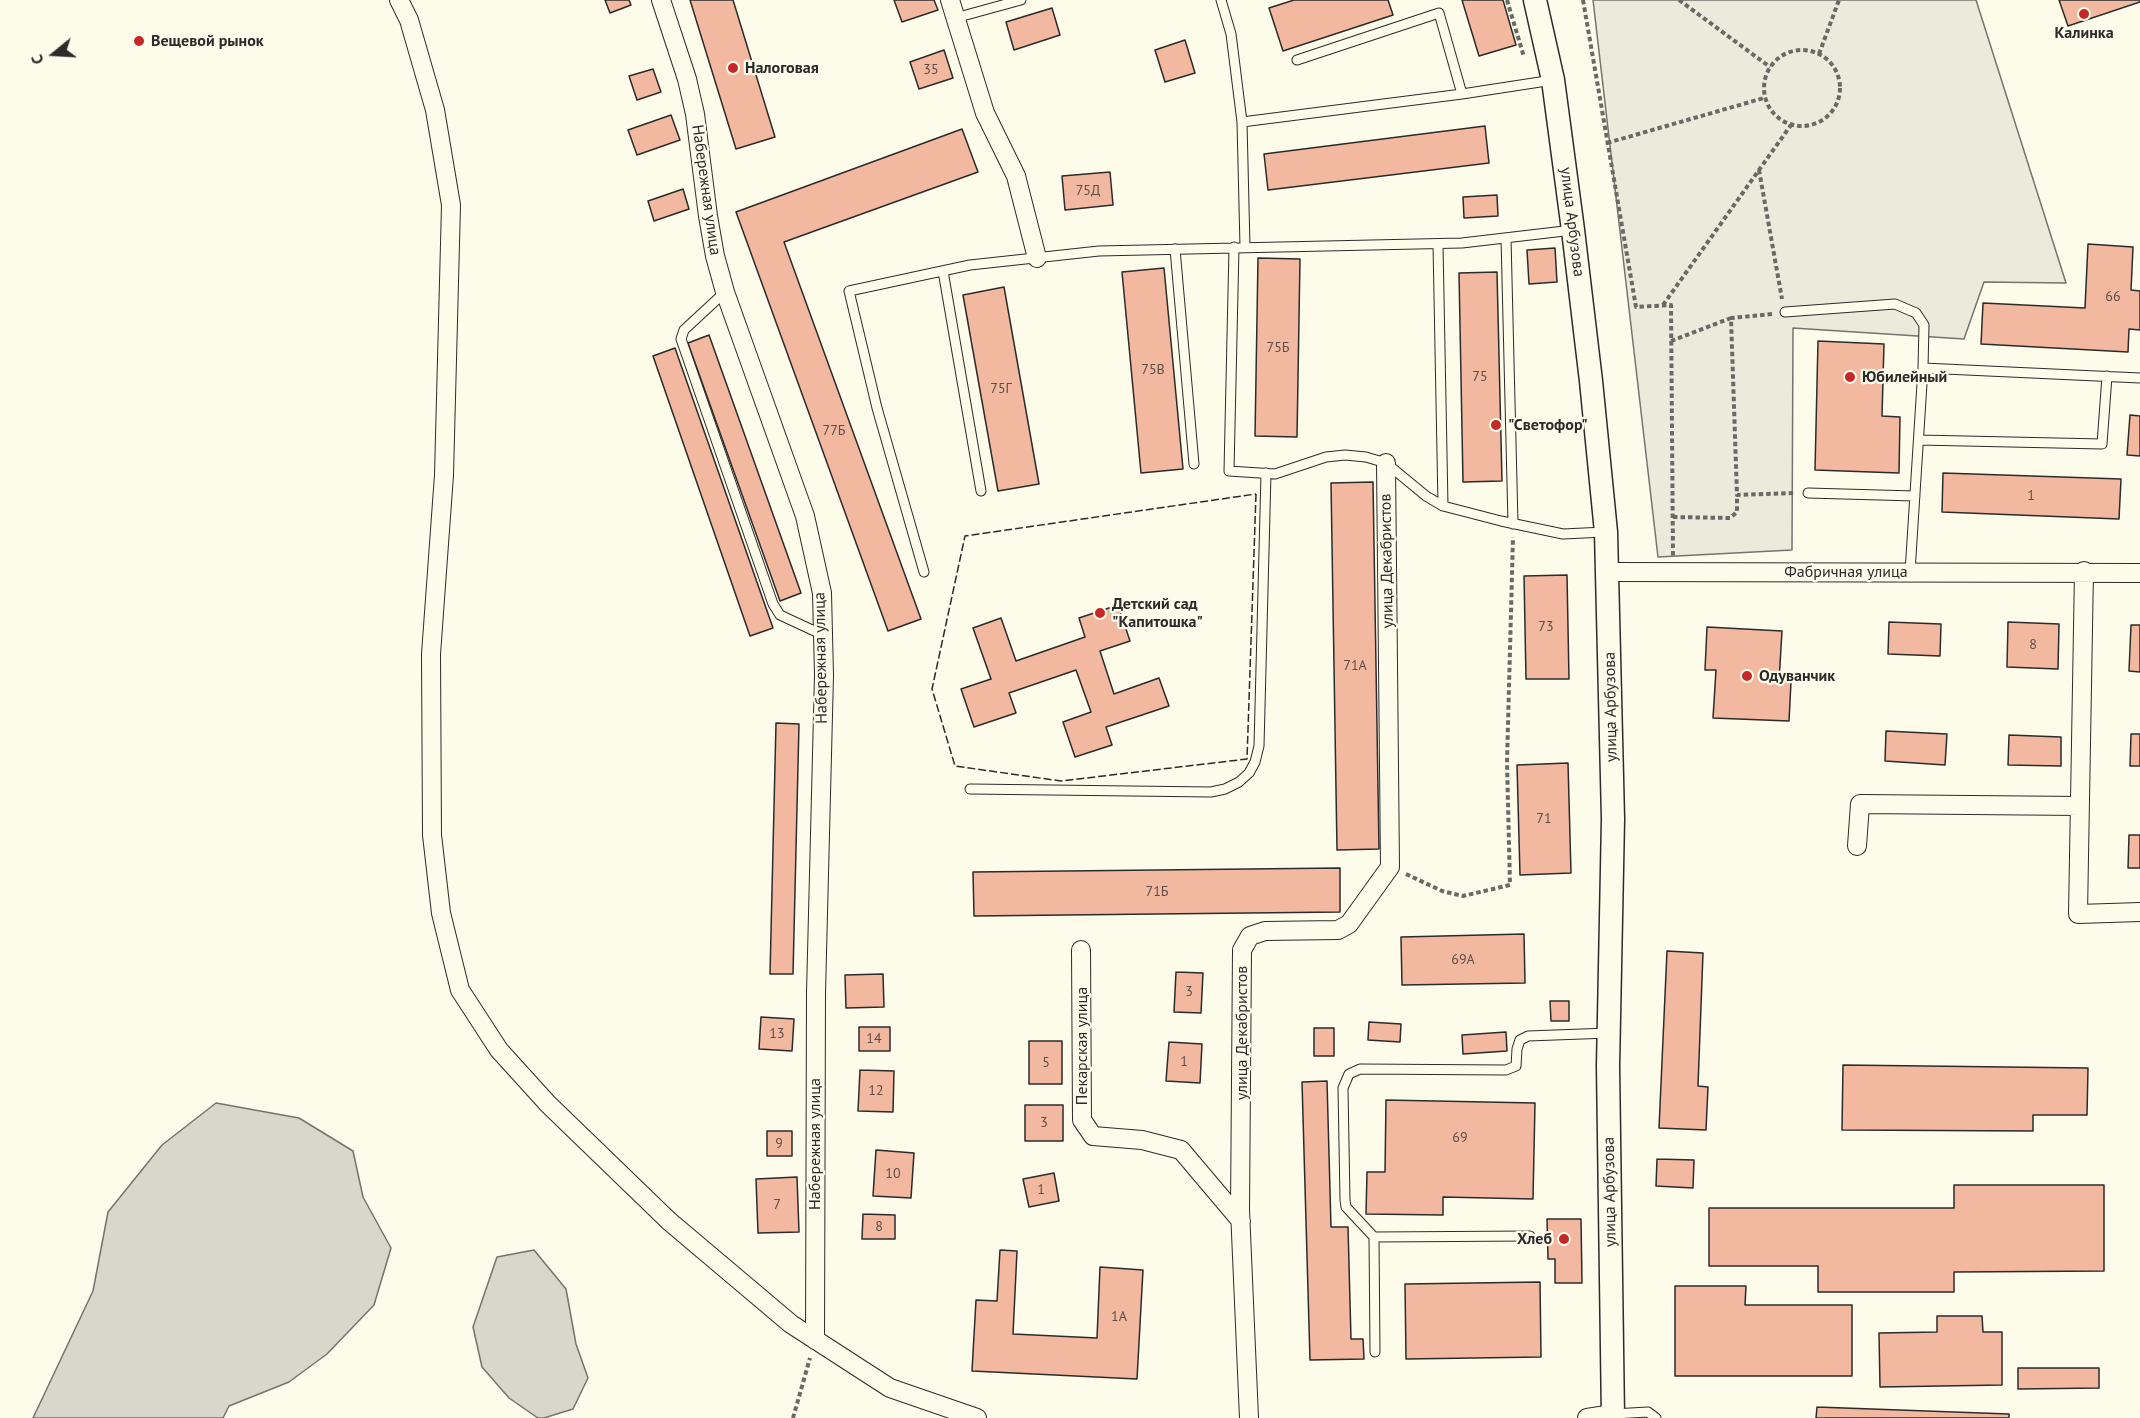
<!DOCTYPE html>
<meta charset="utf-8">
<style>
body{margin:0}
#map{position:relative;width:2140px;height:1418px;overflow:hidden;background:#fdfbea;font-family:"PT Sans",sans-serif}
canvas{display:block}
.north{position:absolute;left:24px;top:24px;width:60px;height:60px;-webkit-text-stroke:4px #fdfbea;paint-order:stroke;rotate:252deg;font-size:16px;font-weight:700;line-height:24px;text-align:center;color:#2b2b2b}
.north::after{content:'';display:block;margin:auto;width:21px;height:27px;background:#2b2b2b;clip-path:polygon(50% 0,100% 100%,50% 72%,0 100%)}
</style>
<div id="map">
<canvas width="2140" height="1418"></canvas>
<div class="north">С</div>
</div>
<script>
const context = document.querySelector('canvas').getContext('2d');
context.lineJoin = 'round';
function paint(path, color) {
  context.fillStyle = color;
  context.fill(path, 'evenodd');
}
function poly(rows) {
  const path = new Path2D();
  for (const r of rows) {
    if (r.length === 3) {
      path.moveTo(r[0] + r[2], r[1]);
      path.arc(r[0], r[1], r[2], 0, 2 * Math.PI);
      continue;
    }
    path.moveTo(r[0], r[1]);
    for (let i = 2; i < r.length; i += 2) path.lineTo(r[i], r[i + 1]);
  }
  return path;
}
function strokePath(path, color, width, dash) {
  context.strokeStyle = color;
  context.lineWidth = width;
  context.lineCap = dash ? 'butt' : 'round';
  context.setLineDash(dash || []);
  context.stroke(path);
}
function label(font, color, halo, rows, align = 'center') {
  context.font = font + ' "PT Sans",sans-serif';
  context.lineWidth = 4.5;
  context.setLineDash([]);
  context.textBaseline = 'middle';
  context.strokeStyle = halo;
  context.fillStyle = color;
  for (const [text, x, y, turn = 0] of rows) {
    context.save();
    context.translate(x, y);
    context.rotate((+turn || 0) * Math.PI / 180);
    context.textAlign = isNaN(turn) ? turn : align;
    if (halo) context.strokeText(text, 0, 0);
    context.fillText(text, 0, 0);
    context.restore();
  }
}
const green = poly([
 [1593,0,1976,0,2066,283,1984,282,1964,339,1793,328,1792,550,1658,557,1593,0]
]);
paint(green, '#ecebdb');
strokePath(green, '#74746e', 1.5);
const water = poly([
 [216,1103,299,1118,353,1151,363,1197,391,1248,374,1305,327,1354,289,1382,229,1406,223,1418,33,1418,93,1291,108,1212,162,1145,216,1103],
 [534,1250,566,1289,576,1344,588,1378,573,1409,544,1418,538,1418,509,1398,482,1367,473,1327,497,1257,534,1250]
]);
paint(water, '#d8d7c9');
strokePath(water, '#74746e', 1.5);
const building = poly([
 [605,0,629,0,631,5,610,13,605,0],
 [690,0,733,0,775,137,736,149,690,0],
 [894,0,934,0,938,10,902,22,894,0],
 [1294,0,1388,0,1393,15,1283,51,1269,8,1294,0],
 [1462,0,1503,0,1516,45,1479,56,1462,0],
 [2059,0,2140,0,2140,2,2068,26,2059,0],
 [1052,8,1060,35,1014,50,1006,22,1052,8],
 [1185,40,1195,73,1165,82,1155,50,1185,40],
 [944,50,953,78,919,89,910,62,944,50],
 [653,69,661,92,637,100,629,76,653,69],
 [671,115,680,140,637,155,628,130,671,115],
 [1485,126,1489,163,1268,190,1264,154,1485,126],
 [962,129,978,172,784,242,921,619,888,631,736,212,962,129],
 [1110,172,1113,205,1065,210,1062,176,1110,172],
 [683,189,689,209,654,221,648,201,683,189],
 [1497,195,1498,216,1464,218,1463,197,1497,195],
 [2088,244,2133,247,2131,290,2140,291,2140,330,2129,329,2128,352,1981,344,1983,303,2085,308,2088,244],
 [1555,248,1557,282,1529,284,1527,250,1555,248],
 [1258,258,1300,259,1297,437,1255,436,1258,258],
 [1164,268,1183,469,1141,473,1122,272,1164,268],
 [1497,272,1502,481,1463,482,1459,273,1497,272],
 [1004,287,1039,484,998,491,963,295,1004,287],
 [709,335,801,593,780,601,688,343,709,335],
 [1818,341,1884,344,1882,416,1900,417,1899,473,1815,470,1818,341],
 [675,348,773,628,750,636,653,356,675,348],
 [2130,415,2140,416,2140,456,2127,455,2130,415],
 [1943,473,2121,479,2119,519,1942,512,1943,473],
 [1373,482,1379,849,1337,850,1331,483,1373,482],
 [1567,575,1569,679,1526,679,1524,576,1567,575],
 [1118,605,1130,641,1100,651,1114,694,1159,678,1169,706,1106,727,1112,745,1075,757,1063,722,1091,712,1076,670,1009,693,1016,713,974,727,961,689,991,679,973,628,1001,618,1016,661,1085,637,1079,618,1118,605],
 [1889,622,1941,624,1940,656,1888,654,1889,622],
 [2008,622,2059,624,2058,669,2007,667,2008,622],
 [2131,625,2140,625,2140,672,2129,671,2131,625],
 [1707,627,1782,631,1779,681,1791,682,1789,721,1713,718,1716,670,1705,670,1707,627],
 [776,723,799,724,793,974,770,974,776,723],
 [1886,731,1947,734,1945,765,1885,761,1886,731],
 [2131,734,2140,734,2140,766,2130,766,2131,734],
 [2009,735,2061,737,2061,766,2008,765,2009,735],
 [1568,763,1571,873,1520,875,1517,765,1568,763],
 [2129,835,2140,835,2140,868,2128,868,2129,835],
 [1340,868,1340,912,974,916,973,872,1340,868],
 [1524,934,1525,983,1402,985,1401,937,1524,934],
 [1667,951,1703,953,1698,1086,1708,1087,1706,1130,1659,1128,1667,951],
 [1176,972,1203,973,1201,1013,1174,1012,1176,972],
 [883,974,884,1007,846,1008,845,975,883,974],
 [1550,1001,1569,1001,1569,1021,1551,1021,1550,1001],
 [761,1017,794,1019,792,1051,759,1049,761,1017],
 [1369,1022,1401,1024,1400,1042,1368,1040,1369,1022],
 [859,1027,890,1027,890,1051,859,1051,859,1027],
 [1314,1028,1334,1028,1334,1056,1314,1056,1314,1028],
 [1506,1032,1507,1051,1463,1054,1462,1035,1506,1032],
 [1029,1041,1062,1041,1062,1084,1029,1084,1029,1041],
 [1169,1042,1202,1044,1200,1083,1166,1081,1169,1042],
 [1843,1065,2088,1068,2087,1115,2033,1115,2033,1131,1842,1130,1843,1065],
 [860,1070,894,1071,893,1112,858,1111,860,1070],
 [1327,1081,1331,1227,1348,1227,1351,1339,1363,1339,1364,1359,1310,1360,1302,1082,1327,1081],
 [1386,1100,1535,1103,1533,1199,1443,1197,1443,1215,1366,1214,1367,1172,1385,1172,1386,1100],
 [1025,1105,1063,1105,1063,1141,1025,1141,1025,1105],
 [767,1131,792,1131,792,1156,767,1156,767,1131],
 [876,1150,914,1153,911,1198,873,1196,876,1150],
 [1657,1159,1694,1160,1693,1188,1656,1186,1657,1159],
 [1054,1173,1059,1201,1029,1207,1023,1179,1054,1173],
 [797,1177,799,1232,758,1233,756,1179,797,1177],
 [1954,1185,2104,1185,2104,1271,1954,1272,1954,1292,1818,1292,1818,1266,1709,1266,1709,1208,1954,1208,1954,1185],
 [863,1214,895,1215,895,1239,862,1239,863,1214],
 [1547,1219,1581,1219,1582,1283,1555,1283,1555,1259,1548,1259,1547,1219],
 [1000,1250,1017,1251,1013,1334,1097,1338,1100,1267,1143,1270,1137,1379,972,1371,976,1300,997,1301,1000,1250],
 [1540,1282,1541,1357,1406,1359,1405,1284,1540,1282],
 [1675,1286,1746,1286,1745,1305,1852,1305,1852,1376,1675,1376,1675,1286],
 [1937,1316,1982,1316,1983,1332,2002,1332,2002,1385,1880,1387,1879,1333,1937,1332,1937,1316],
 [2018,1368,2099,1368,2099,1388,2018,1389,2018,1368],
 [1817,1407,2009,1414,2009,1418,1816,1418,1817,1407]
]);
paint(building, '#f2b8a0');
strokePath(building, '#2b2b2b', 1.5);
const service = poly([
 [1221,0,1231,34,1242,122],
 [955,18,1021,0],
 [1297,60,1439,13,1462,94],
 [1506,238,1513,524],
 [1438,244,1443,506],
 [1234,247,1229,471,1275,474,1326,457,1345,455,1366,457,1386,463,1426,496,1443,506,1501,521,1563,534,1605,532],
 [1245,247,1242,122,1462,94,1553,80],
 [1175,249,1194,464],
 [943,271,981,491],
 [725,292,684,330,681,339,773,604,780,615,823,635],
 [1785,312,1895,304,1916,313,1924,325,1923,368],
 [1919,440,2102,444,2107,376],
 [1808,493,1915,496],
 [924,572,877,408,849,291,970,265,1099,251,1462,243,1573,230],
 [1910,572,1923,368,2140,378],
 [970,789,1211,792,1225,789,1239,782,1249,773,1255,762,1259,746,1266,473],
 [1530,1236,1374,1237,1346,1207,1345,1200,1343,1088,1349,1074,1360,1069,1506,1070,1516,1066,1517,1049,1520,1040,1528,1036,1609,1033],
 [1374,1237,1375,1352],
 [1613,1414,1648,1412,1656,1418]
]);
const minor = poly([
 [399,0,409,20,435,110,451,205,444,475,431,654,432,835,441,913,460,990,499,1050,548,1104,669,1221,791,1324,890,1388,977,1418],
 [661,0,687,79,695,114,708,216,715,256,725,292,805,516,822,593,824,675,816,993,815,1340],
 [950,0,985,113,1016,176,1037,258],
 [2084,571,2078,914,2140,912],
 [1608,572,2140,573],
 [1857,846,1860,804,2080,806],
 [1081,950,1082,1120,1093,1136,1142,1140,1181,1150,1241,1221],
 [1249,1418,1240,1210,1242,950,1250,936,1265,931,1338,930,1349,924,1390,867,1386,463],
 [1587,1418,1613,1414]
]);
const tertiary = poly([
 [1535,0,1553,80,1573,230,1591,381,1606,532,1613,819,1608,1066,1613,1418]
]);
strokePath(service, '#2b2b2b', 11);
strokePath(minor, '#2b2b2b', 20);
strokePath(tertiary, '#2b2b2b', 25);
strokePath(poly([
 [1507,0,1524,57],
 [1583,0,1636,307,1671,305,1673,556],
 [1679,0,1770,67],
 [1802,88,38],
 [1819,54,1839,0],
 [1607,143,1764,98],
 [1759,170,1782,299],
 [1663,305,1791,125],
 [1772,314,1731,318,1737,495,1795,493],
 [1671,341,1731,318],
 [1673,517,1730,518,1737,512,1737,495],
 [1406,874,1442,891,1463,896,1510,885,1507,762,1513,537],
 [793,1418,810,1358]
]), '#6a6964', 4, [4.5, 3]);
strokePath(service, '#fdfbea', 9);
strokePath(minor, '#fdfbea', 18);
strokePath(tertiary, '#fdfbea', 22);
strokePath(poly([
 [1256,494,1247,759,1061,781,955,766,932,689,965,536,1256,494]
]), '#2b2b2b', 1.5, [8, 3]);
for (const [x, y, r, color] of [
 [2084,14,6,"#c62828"],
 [139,41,6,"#c62828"],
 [733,68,6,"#c62828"],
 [1850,377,6,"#c62828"],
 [1496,425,6,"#c62828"],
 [1100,613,6,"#c62828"],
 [1747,676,6,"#c62828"],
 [1564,1239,6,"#c62828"]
]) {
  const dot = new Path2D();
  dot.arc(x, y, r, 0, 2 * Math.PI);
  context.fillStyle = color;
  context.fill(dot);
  strokePath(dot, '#fdfbea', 2);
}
label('14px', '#5d4e48', null, [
 ["35",931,70],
 ["75Д",1088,191],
 ["66",2113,297],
 ["75Б",1278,348],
 ["75В",1153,370],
 ["75",1480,377],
 ["75Г",1001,389],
 ["77Б",834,431],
 ["1",2031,496],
 ["73",1546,627],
 ["8",2033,645],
 ["71А",1355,666],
 ["71",1544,819],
 ["71Б",1157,892],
 ["69А",1463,960],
 ["3",1189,992],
 ["13",777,1034],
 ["14",874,1039],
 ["1",1184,1062],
 ["5",1046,1063],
 ["12",876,1091],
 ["3",1044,1123],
 ["69",1460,1138],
 ["9",779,1144],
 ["10",893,1174],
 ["1",1041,1190],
 ["7",777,1205],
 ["8",879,1227],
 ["1А",1119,1317]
]);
label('bold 16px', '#2b2b2b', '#fdfbea', [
 ["Калинка",2084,33,"center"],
 ["Вещевой рынок",151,41],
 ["Налоговая",745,68],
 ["Юбилейный",1862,377],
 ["\"Светофор\"",1508,425],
 ["Детский сад",1112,604],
 ["\"Капитошка\"",1112,622],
 ["Одуванчик",1759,676],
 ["Хлеб",1552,1239,"right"]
], 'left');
label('16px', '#2b2b2b', '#fdfbea', [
 ["Набережная улица",706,190,82],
 ["улица Арбузова",1572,222,83],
 ["улица Декабристов",1387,561,-91],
 ["Фабричная улица",1846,572],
 ["Набережная улица",821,658,-91],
 ["улица Арбузова",1611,707,-91],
 ["улица Декабристов",1242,1033,-90],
 ["Пекарская улица",1082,1046,-90],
 ["Набережная улица",815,1144,-90],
 ["улица Арбузова",1610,1192,-91]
]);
</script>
